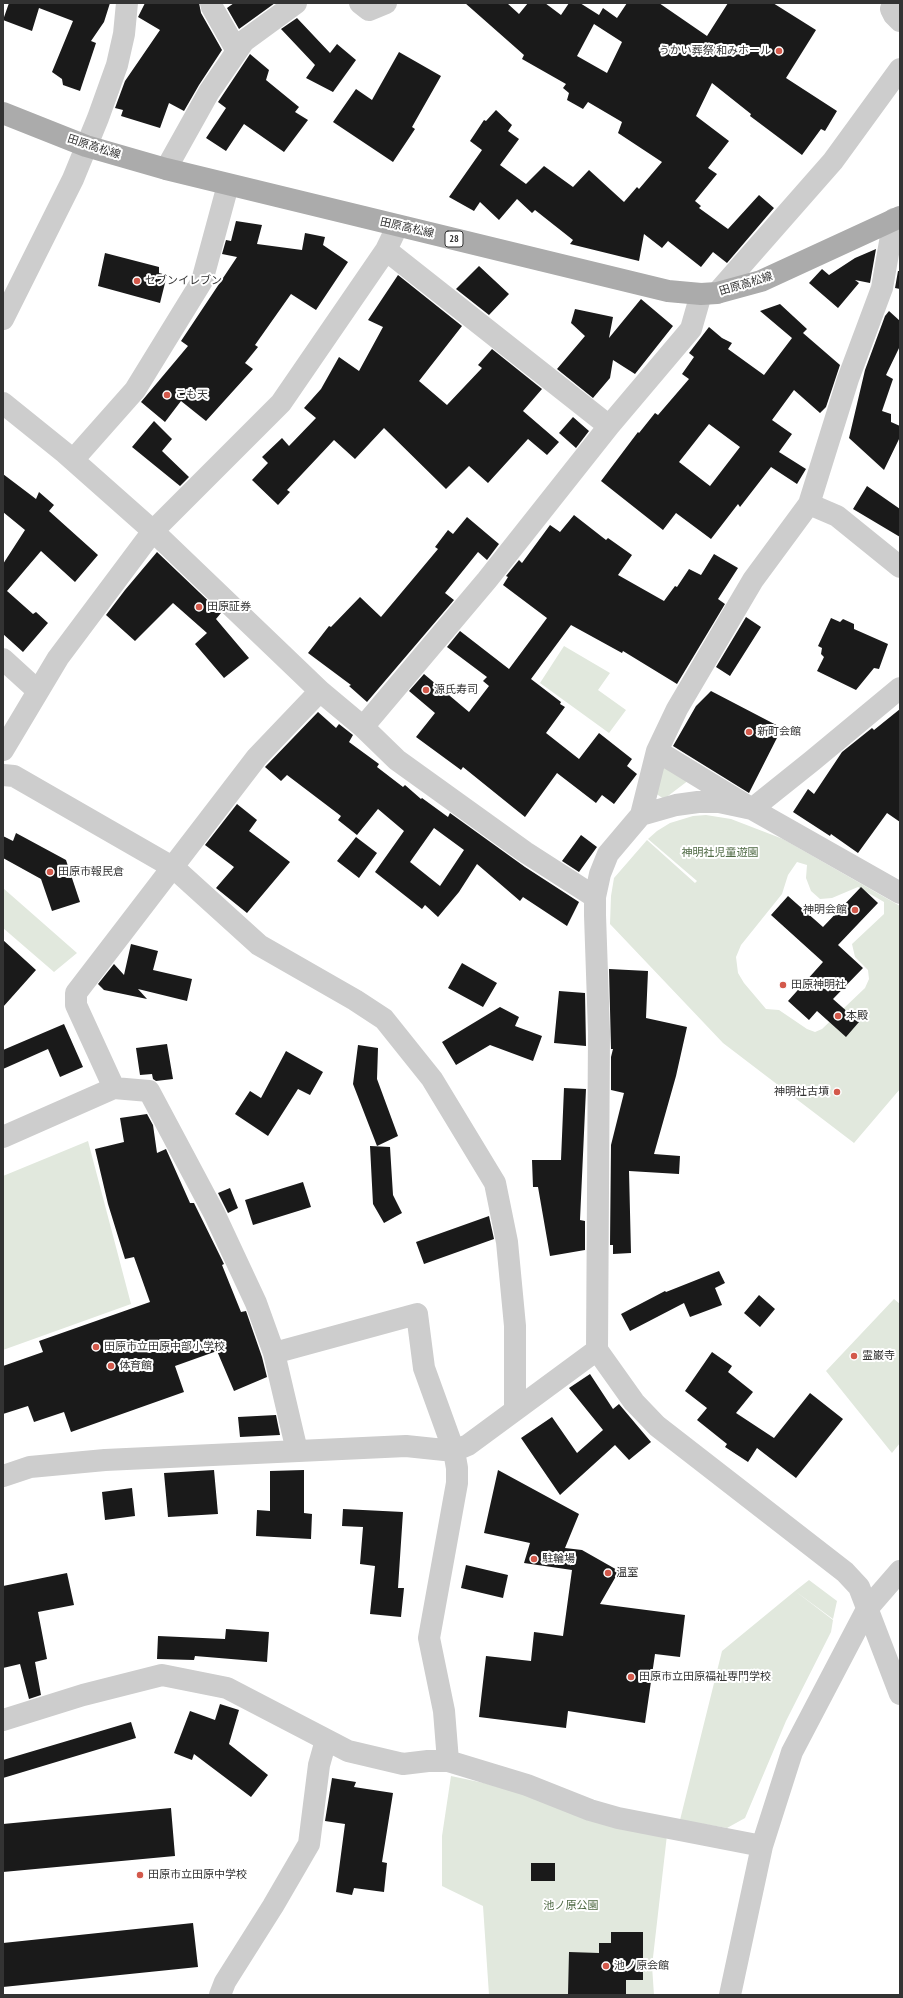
<!DOCTYPE html>
<meta charset="utf-8">
<style>
body{margin:0}
#map{position:relative;width:903px;height:1998px;overflow:hidden;background:#fff;font-family:"PT Sans Narrow",sans-serif}
canvas{display:block}
.frame{position:absolute;inset:0;border:4px solid #333;pointer-events:none}
</style>
<div id="map">
<canvas width="903" height="1998"></canvas>
<div class="frame"></div>
</div>
<script>
const context = document.querySelector('canvas').getContext('2d');
context.lineJoin = 'round';
function paint(path, color) {
  context.fillStyle = color;
  context.fill(path, 'evenodd');
}
function poly(rows) {
  const path = new Path2D();
  for (const r of rows) {
    path.moveTo(r[0], r[1]);
    for (let i = 2; i < r.length; i += 2) path.lineTo(r[i], r[i + 1]);
  }
  return path;
}
function strokePath(path, color, width, dash) {
  context.strokeStyle = color;
  context.lineWidth = width;
  context.lineCap = dash ? 'butt' : 'round';
  context.setLineDash(dash || []);
  context.stroke(path);
}
function label(font, color, halo, rows, align = 'center') {
  context.font = font + ' "PT Sans Narrow","Noto Sans JP",sans-serif';
  context.lineWidth = 4;
  context.setLineDash([]);
  context.textBaseline = 'middle';
  context.strokeStyle = halo;
  context.fillStyle = color;
  for (const [text, x, y, turn = 0] of rows) {
    context.save();
    context.translate(x, y);
    context.rotate((+turn || 0) * Math.PI / 180);
    context.textAlign = isNaN(turn) ? turn : align;
    if (halo) context.strokeText(text, 0, 0);
    context.fillText(text, 0, 0);
    context.restore();
  }
}
paint(poly([
 [564,646,610,673,598,690,626,710,609,733,540,683],
 [663,763,689,780,664,799,655,793],
 [706,815,731,819,783,839,900,906,900,1089,854,1143,723,1043,610,924,611,896,614,878,647,840,695,883,697,881,648,839,657,831,670,823,693,816],
 [797,862,807,865,806,878,811,891,820,899,832,898,858,887,884,902,884,914,852,944,855,957,868,970,869,979,865,988,822,1029,815,1032,807,1029,779,1010,766,1009,744,983,738,973,736,957,741,945,782,894,788,875],
 [3,888,77,953,54,972,3,928],
 [88,1141,131,1304,3,1350,3,1176],
 [894,1299,900,1304,900,1443,892,1453,826,1371],
 [809,1580,837,1601,833,1619,795,1591],
 [795,1591,833,1620,831,1632,786,1721,745,1818,727,1828,680,1820,722,1651],
 [451,1776,484,1783,667,1835,652,1966,654,1995,489,1995,483,1906,442,1886,442,1836]
]), '#e1e8dd');
paint(poly([
 [9,3,110,3,104,22,91,41,96,43,80,91,63,85,62,79,52,72,73,21,39,8,32,31,3,20],
 [145,3,199,3,201,13,222,50,199,85,184,111,169,103,160,128,121,116,123,110,115,108,125,81,160,30,138,17],
 [234,3,275,3,239,29,227,8],
 [465,3,507,3,519,14,528,3,545,3,561,15,569,3,580,3,599,15,603,8,617,18,627,3,659,3,707,36,728,3,773,3,816,30,786,78,837,111,825,131,821,129,802,155,750,116,751,114,712,83,696,116,729,141,708,168,717,174,695,201,701,206,699,208,728,229,759,195,774,208,727,263,713,252,701,267,668,241,662,248,644,234,639,261,570,244,573,240,535,210,532,213,517,199,499,220,480,202,474,211,449,197,482,150,470,141,484,120,486,121,496,110,512,125,508,131,519,139,500,165,526,184,544,166,573,187,589,170,624,202,637,187,639,189,662,162,618,133,622,122,588,102,583,109,567,100,569,93,563,88,566,84,522,59,524,55],
 [594,24,622,42,607,73,577,56],
 [297,18,330,53,337,44,356,60,333,92,306,78,315,65,281,29],
 [399,52,441,76,412,127,415,129,393,162,333,122,356,89,372,100],
 [250,54,269,70,266,80,299,107,295,112,308,120,284,152,244,124,226,151,206,138,226,108,218,102],
 [236,221,262,225,257,244,302,250,305,233,325,237,323,245,348,262,316,310,291,294,255,345,258,347,245,363,253,369,206,421,181,401,165,422,141,402,188,346,181,341,237,257,222,254,226,240,231,241],
 [876,249,870,283,855,280,859,283,838,308,809,283,822,269,829,275,855,258],
 [105,253,159,267,159,273,167,275,160,303,98,286],
 [479,266,509,294,489,315,456,289],
 [898,271,900,271,900,289,895,288],
 [398,275,462,326,419,381,447,405,482,368,478,365,492,349,542,389,523,411,559,442,547,455,528,439,488,483,469,466,446,489,384,428,355,459,334,440,287,490,290,492,278,505,252,480,268,463,262,457,282,438,289,446,316,418,304,408,321,389,339,357,359,371,383,327,368,320],
 [641,299,673,326,635,374,613,360,610,378,593,398,557,369,585,336,571,323,575,309,613,317,609,338],
 [780,304,807,329,803,333,840,365,826,407,820,413,794,390,772,420,792,434,779,452,806,469,797,484,771,467,740,507,738,504,711,539,676,513,663,530,601,481,638,432,639,433,655,413,658,415,689,379,682,374,694,357,689,353,709,327,722,338,732,343,728,349,764,375,792,338,760,311],
 [709,424,740,447,710,486,679,462],
 [889,311,900,321,900,346,886,375,893,379,882,411,891,414,891,422,900,426,900,437,884,470,849,438,865,370,885,316],
 [573,417,589,431,576,448,559,433],
 [154,421,172,439,162,451,189,477,180,486,132,447],
 [3,474,36,499,39,492,54,505,49,511,98,555,75,582,41,551,7,591,33,614,36,612,48,623,23,652,3,634,3,564,25,530,3,512],
 [867,486,900,509,900,537,853,509],
 [574,515,606,540,608,538,632,555,618,575,664,601,675,586,677,587,689,569,701,575,714,554,738,568,718,599,725,604,677,684,623,651,622,653,571,625,531,679,561,702,560,704,565,707,546,733,579,759,599,733,632,759,627,766,637,774,614,804,602,795,596,803,557,773,525,817,463,767,461,770,416,737,435,713,409,691,424,674,469,712,489,686,483,681,487,677,447,647,460,631,509,669,547,618,503,585,508,577,506,576,519,560,522,563,550,525,560,532],
 [467,517,499,544,487,560,478,552,445,593,454,600,367,702,349,686,351,685,308,653,329,626,331,627,360,597,381,617,438,549,435,547,448,530,453,534],
 [157,552,221,613,216,619,249,658,224,678,195,644,207,633,173,603,135,641,106,615,125,590],
 [746,617,761,627,730,676,716,667],
 [831,618,840,622,843,619,854,624,854,629,888,644,879,669,874,668,856,690,817,671,824,657,821,654,822,648,818,646],
 [711,691,782,728,749,793,673,746,696,706],
 [900,709,900,822,887,813,858,853,831,834,830,836,793,812,808,789,814,794,842,752,872,728,874,730],
 [318,712,336,728,339,724,353,735,349,742,379,764,377,767,403,787,405,785,421,799,422,798,448,817,450,813,525,867,579,902,567,926,523,897,520,901,477,864,459,892,438,917,425,905,422,909,375,872,404,831,378,809,357,835,338,820,341,816,287,775,281,781,265,767],
 [434,828,464,850,440,886,410,862],
 [237,804,257,820,249,831,290,862,247,913,216,888,234,867,205,845],
 [16,833,66,860,80,902,52,911,41,879,3,858,3,836,13,841],
 [581,835,597,847,579,872,562,861],
 [356,837,377,853,359,878,337,861],
 [861,887,878,903,838,945,863,968,833,999,859,1022,846,1037,817,1011,809,1020,788,1001,823,962,771,915,788,896,823,927],
 [3,940,36,970,3,1007],
 [131,944,158,951,153,970,192,979,187,1001,138,989,147,999,104,990,98,984,114,964,124,975],
 [462,963,497,983,483,1007,448,988],
 [609,969,648,971,646,1018,687,1027,676,1076,654,1154,680,1156,679,1174,629,1171,631,1253,613,1254,613,1245,610,1245,611,1145,624,1093,611,1090,611,1057,613,1049,611,1049],
 [559,991,585,993,586,1046,554,1043],
 [500,1007,519,1017,515,1026,542,1036,533,1061,490,1045,456,1065,442,1042],
 [64,1024,83,1067,60,1077,48,1049,3,1069,3,1050],
 [167,1044,173,1079,156,1081,153,1079,152,1074,140,1075,136,1048],
 [358,1045,378,1048,377,1079,398,1136,377,1146,353,1084],
 [286,1051,323,1072,310,1095,298,1089,268,1136,235,1114,250,1091,261,1098],
 [564,1088,586,1089,580,1220,585,1221,585,1250,550,1256,538,1187,533,1187,532,1160,561,1160],
 [147,1114,153,1125,157,1153,166,1149,190,1203,194,1203,224,1264,222,1265,241,1312,246,1311,262,1357,267,1377,234,1391,217,1351,175,1366,184,1392,71,1432,64,1412,34,1422,28,1406,3,1414,3,1366,43,1352,39,1341,150,1302,134,1257,125,1259,108,1204,95,1149,124,1142,120,1118],
 [370,1146,390,1147,393,1195,402,1213,384,1223,373,1204],
 [303,1182,311,1207,253,1225,245,1200],
 [230,1188,238,1208,228,1213,218,1193],
 [489,1216,494,1239,424,1264,416,1242],
 [719,1271,725,1283,715,1288,722,1305,690,1317,684,1303,630,1331,621,1314,665,1291,666,1292],
 [759,1295,775,1309,760,1327,744,1313],
 [712,1352,732,1366,728,1372,753,1392,736,1413,774,1438,810,1393,843,1419,796,1478,757,1448,748,1462,725,1447,727,1444,697,1420,707,1408,685,1391],
 [590,1374,613,1409,619,1404,651,1442,629,1460,615,1445,560,1495,521,1438,552,1417,577,1453,603,1430,569,1388],
 [276,1415,280,1435,240,1437,238,1417],
 [214,1470,218,1514,168,1517,164,1473],
 [304,1470,304,1513,312,1514,311,1539,256,1536,257,1510,270,1511,270,1471],
 [498,1470,579,1514,565,1548,582,1550,619,1571,600,1604,685,1615,680,1657,655,1654,645,1723,568,1711,566,1728,479,1717,486,1656,531,1661,534,1632,563,1636,572,1570,524,1563,530,1543,484,1533],
 [132,1488,135,1516,105,1520,102,1492],
 [343,1509,403,1512,398,1588,404,1588,401,1617,370,1614,375,1566,360,1564,363,1527,342,1526],
 [466,1565,508,1575,503,1598,461,1588],
 [67,1573,74,1605,38,1612,47,1659,35,1662,41,1695,29,1699,20,1664,3,1668,3,1586],
 [226,1629,269,1632,267,1662,195,1656,194,1660,157,1659,158,1636,225,1639],
 [220,1704,239,1710,229,1744,268,1775,251,1797,194,1754,192,1760,174,1753,190,1711,215,1720],
 [131,1722,136,1738,3,1778,3,1760],
 [332,1778,356,1782,354,1787,393,1793,382,1862,387,1863,384,1892,354,1888,352,1895,336,1892,345,1824,325,1821],
 [171,1808,175,1856,3,1872,3,1824],
 [531,1863,555,1863,555,1881,531,1881],
 [193,1923,198,1967,3,1987,3,1943],
 [611,1932,643,1932,643,1980,626,1980,626,1995,568,1994,569,1952,599,1953,599,1943,611,1943]
]), '#1a1a1a');
strokePath(poly([
 [211,3,212,7,237,51],
 [360,3,369,10,386,3],
 [893,3,891,9,894,15,900,21],
 [166,169,209,92,244,41,296,3],
 [386,250,609,426],
 [717,293,833,161,900,69],
 [3,319,73,179,98,118,117,65,124,34,127,3],
 [3,403,65,453,153,531,320,691,363,727,397,760,525,852,595,897],
 [73,460,135,390,202,281,228,185],
 [809,504,837,516,900,567],
 [3,659,38,691],
 [900,688,812,761,752,809,719,802,698,802,676,805,641,815,608,854,600,874,595,897,595,915,599,1032,597,1350,634,1402,657,1426,845,1572,859,1587,900,1694],
 [363,727,487,580,609,426,691,329,701,294],
 [3,750,58,658,153,531,281,403,386,250,397,227],
 [657,751,752,809,900,893],
 [3,775,14,776,174,868,259,945,355,1000,384,1019,432,1079,495,1183,507,1242,515,1326,515,1409],
 [641,815,657,751,677,709,753,580,809,504,848,379,882,288,894,219],
 [114,1088,76,1005,76,993,257,757,320,691],
 [3,1137,114,1088,149,1091,214,1213,256,1303,274,1353,297,1451],
 [274,1353,417,1314,424,1368,454,1451,457,1468,457,1483,429,1638,444,1711,448,1761],
 [3,1476,30,1467,105,1460,406,1446,454,1451,468,1445,597,1350],
 [3,1720,83,1695,162,1675,227,1688,348,1751,403,1764,428,1761,448,1761,527,1785,590,1810,618,1818,762,1846],
 [220,1995,225,1982,273,1906,309,1844,319,1765,326,1740],
 [730,1995,762,1846,792,1752,867,1609,900,1571]
]), '#cdcdcd', 22);
strokePath(poly([
 [3,113,86,146,166,169,668,291,701,294,717,293,761,281,900,217]
]), '#ababab', 22);
for (const [x, y, r, color] of [
 [779,51,4,"#d3594b"],
 [137,281,4,"#d3594b"],
 [167,395,4,"#d3594b"],
 [199,607,4,"#d3594b"],
 [426,690,4,"#d3594b"],
 [749,732,4,"#d3594b"],
 [50,872,4,"#d3594b"],
 [855,910,4,"#d3594b"],
 [783,985,4,"#d3594b"],
 [838,1016,4,"#d3594b"],
 [837,1092,4,"#d3594b"],
 [96,1347,4,"#d3594b"],
 [854,1356,4,"#d3594b"],
 [111,1366,4,"#d3594b"],
 [534,1559,4,"#d3594b"],
 [608,1573,4,"#d3594b"],
 [631,1677,4,"#d3594b"],
 [140,1875,4,"#d3594b"],
 [606,1966,4,"#d3594b"]
]) {
  const dot = new Path2D();
  dot.arc(x, y, r, 0, 2 * Math.PI);
  context.fillStyle = color;
  context.fill(dot);
  strokePath(dot, '#fff', 1.5);
}
for (const [x, y, w] of [
 [454,239,18]
]) {
  const box = new Path2D();
  box.roundRect(x - w / 2, y - 8, w, 16, 3);
  context.fillStyle = '#fff';
  context.fill(box);
  strokePath(box, '#333', 1);
}
label('bold 10px', '#333', null, [
 ["28",454,239]
]);
label('11px', '#333', '#fff', [
 ["うかい葬祭 和みホール",771,51,"right"],
 ["セブンイレブン",145,281],
 ["こも天",175,395],
 ["田原証券",207,607],
 ["源氏寿司",434,690],
 ["新町会館",757,732],
 ["田原市報民倉",58,872],
 ["神明会館",847,910,"right"],
 ["田原神明社",791,985],
 ["本殿",846,1016],
 ["神明社古墳",829,1092,"right"],
 ["田原市立田原中部小学校",104,1347],
 ["霊巌寺",862,1356],
 ["体育館",119,1366],
 ["駐輪場",542,1559],
 ["温室",616,1573],
 ["田原市立田原福祉専門学校",639,1677],
 ["田原市立田原中学校",148,1875],
 ["池ノ原会館",614,1966]
], 'left');
label('11px', '#333', '#fff', [
 ["田原高松線",94,147,18],
 ["田原高松線",407,228,13],
 ["田原高松線",746,284,-17]
]);
label('11px', '#4f6a44', '#fff', [
 ["神明社児童遊園",720,853],
 ["池ノ原公園",571,1906]
]);
</script>
